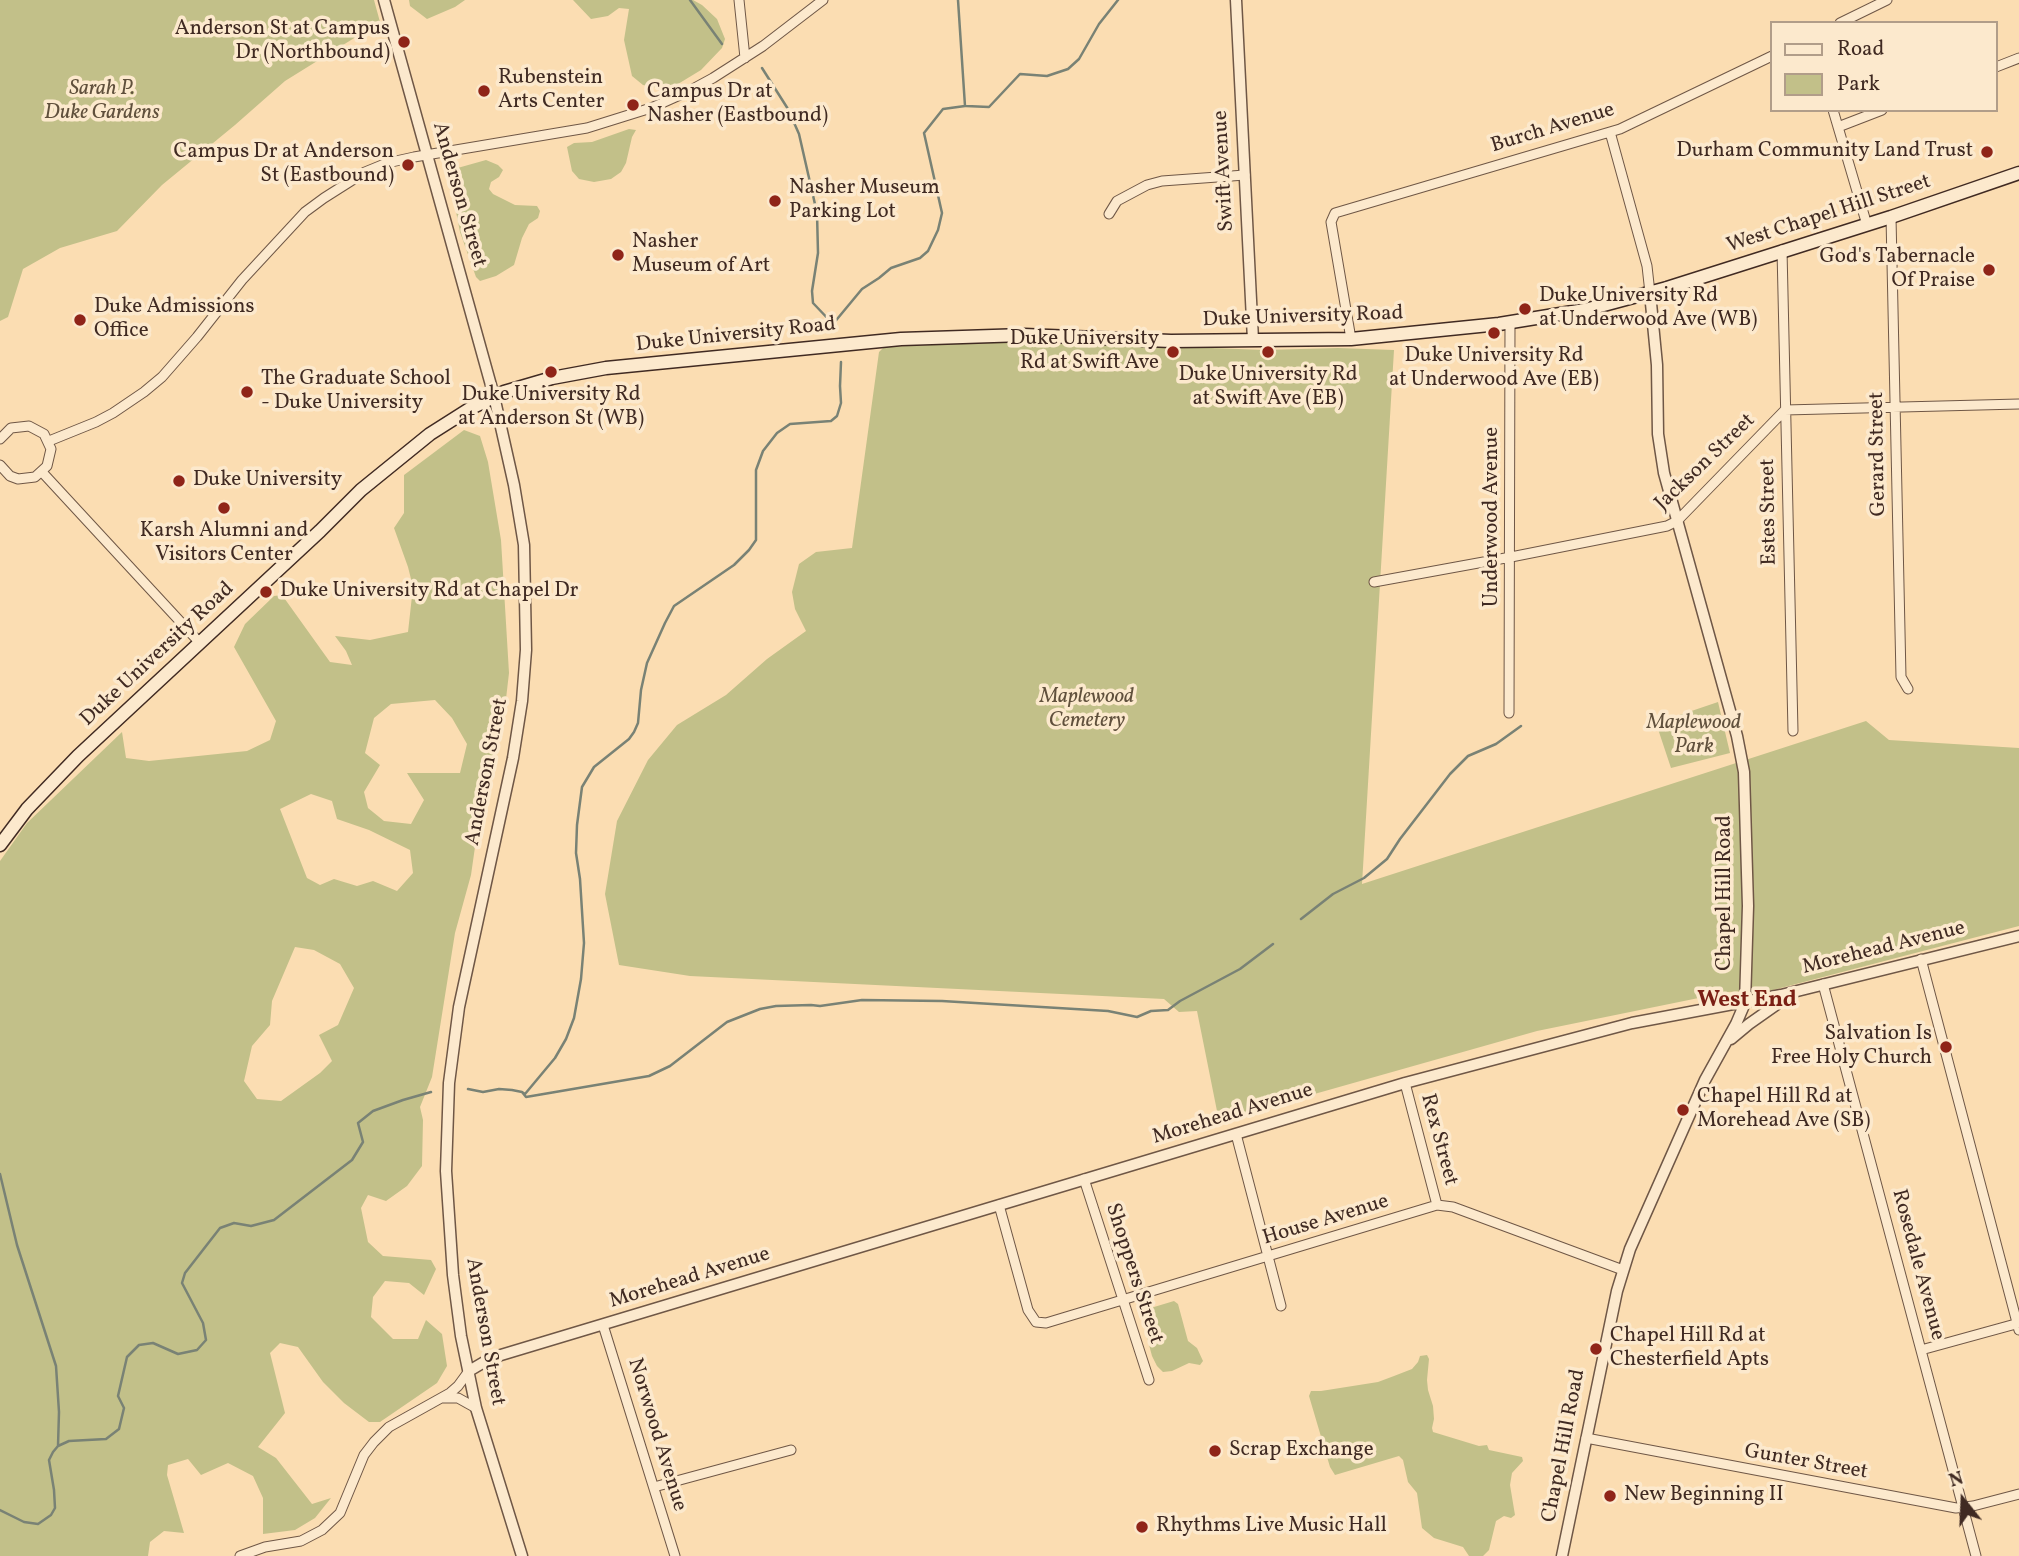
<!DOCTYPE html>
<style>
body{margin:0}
#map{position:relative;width:2019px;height:1556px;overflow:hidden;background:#fbddb2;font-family:Vollkorn,serif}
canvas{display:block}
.legend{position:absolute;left:1770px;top:21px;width:228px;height:91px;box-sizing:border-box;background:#fce9cd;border:2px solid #b19d89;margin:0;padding:9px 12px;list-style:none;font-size:21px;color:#402a22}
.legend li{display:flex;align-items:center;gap:14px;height:35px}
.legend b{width:35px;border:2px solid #b19d89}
.north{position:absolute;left:1928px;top:1465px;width:70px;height:70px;-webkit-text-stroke:5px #fce9cd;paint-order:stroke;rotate:342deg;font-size:19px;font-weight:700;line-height:28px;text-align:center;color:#402a22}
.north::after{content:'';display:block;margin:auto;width:24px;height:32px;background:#402a22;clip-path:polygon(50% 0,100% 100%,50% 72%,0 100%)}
</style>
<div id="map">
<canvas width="2019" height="1556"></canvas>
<ul class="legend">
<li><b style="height:9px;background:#fce9cd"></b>Road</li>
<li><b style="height:19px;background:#c2c089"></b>Park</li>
</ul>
<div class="north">N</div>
</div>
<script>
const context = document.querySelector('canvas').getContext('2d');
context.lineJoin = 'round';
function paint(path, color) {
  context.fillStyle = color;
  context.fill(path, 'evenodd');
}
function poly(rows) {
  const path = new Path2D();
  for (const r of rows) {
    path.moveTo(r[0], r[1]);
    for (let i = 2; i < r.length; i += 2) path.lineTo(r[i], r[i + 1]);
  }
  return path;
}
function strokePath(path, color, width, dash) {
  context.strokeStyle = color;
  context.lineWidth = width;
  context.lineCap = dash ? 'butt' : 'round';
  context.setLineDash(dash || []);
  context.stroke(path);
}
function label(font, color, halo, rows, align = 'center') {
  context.font = font + ' Vollkorn,serif';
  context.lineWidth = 7;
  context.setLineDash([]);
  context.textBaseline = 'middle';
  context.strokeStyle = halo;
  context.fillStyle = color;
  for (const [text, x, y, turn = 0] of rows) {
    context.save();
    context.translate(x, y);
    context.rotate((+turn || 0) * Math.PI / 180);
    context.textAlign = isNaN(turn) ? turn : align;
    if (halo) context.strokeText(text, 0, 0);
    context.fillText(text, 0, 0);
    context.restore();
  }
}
paint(poly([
 [0,0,374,0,380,22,285,81,235,125,162,185,117,231,60,248,23,269,8,317,0,321],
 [409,0,465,0,455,7,427,19,410,6],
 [573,0,693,0,702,5,717,19,725,39,722,48,701,70,678,84,663,89,643,85,632,76,624,40,629,9,619,8,608,16,591,19],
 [629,129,636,130,632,137,626,163,621,172,611,179,594,182,579,179,572,171,567,147,574,143,592,142],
 [486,160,498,165,503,170,499,177,491,182,489,189,493,194,515,205,537,206,540,211,538,218,529,224,522,238,514,265,496,276,480,281,476,277,460,232,449,176,454,169],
 [1024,341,1265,350,1338,348,1394,350,1362,884,1866,721,1889,740,2019,748,2019,926,1773,990,1728,992,1537,1031,1219,1121,1197,1011,1179,1012,1164,999,690,976,619,965,605,894,617,821,648,760,677,725,726,695,767,659,806,631,795,609,792,592,799,564,816,552,852,548,879,352,884,347],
 [464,430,480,436,488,462,501,540,509,673,504,716,478,826,471,875,455,933,432,1077,420,1107,423,1120,422,1166,407,1186,386,1201,368,1195,361,1208,368,1242,383,1256,431,1260,436,1269,424,1295,409,1283,385,1281,373,1297,371,1317,393,1339,418,1339,426,1320,442,1334,447,1366,437,1383,380,1422,369,1422,344,1403,323,1382,298,1347,280,1343,270,1353,285,1413,258,1447,276,1458,312,1504,331,1498,315,1518,295,1530,263,1534,263,1498,253,1476,228,1463,201,1475,188,1459,168,1465,167,1475,184,1533,164,1531,150,1542,148,1556,0,1556,0,861,27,823,122,732,126,758,149,761,247,751,270,740,276,721,234,647,245,624,274,596,282,595,330,662,352,665,346,651,335,636,370,640,408,632,413,587,408,567,394,528,404,513,404,475],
 [435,700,452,718,467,744,460,773,407,773,424,800,411,824,384,821,368,808,364,792,380,765,365,753,374,718,391,704],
 [311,794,332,801,337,819,369,830,410,850,413,873,397,891,373,881,357,886,334,879,320,885,307,878,280,809],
 [295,947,314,950,340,964,354,988,338,1025,319,1035,332,1061,320,1073,281,1101,257,1099,244,1081,252,1046,270,1025,272,1001],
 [1718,702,1730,753,1671,768,1656,723],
 [1174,1301,1178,1304,1188,1341,1197,1348,1203,1361,1200,1365,1189,1363,1172,1371,1163,1372,1157,1366,1152,1356,1141,1315,1144,1310],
 [1427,1355,1429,1359,1427,1380,1428,1390,1433,1406,1434,1419,1432,1428,1433,1432,1479,1446,1487,1445,1489,1450,1522,1457,1523,1461,1512,1473,1510,1485,1515,1515,1511,1518,1504,1516,1496,1521,1489,1550,1483,1556,1469,1556,1463,1547,1434,1538,1422,1528,1417,1493,1408,1482,1403,1460,1399,1456,1335,1475,1330,1467,1309,1396,1311,1391,1321,1391,1378,1382,1394,1376,1412,1369,1418,1362,1420,1356]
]), '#c2c089');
strokePath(poly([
 [690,0,722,44],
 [762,68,788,109,799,134,817,213,818,253,812,291,813,303,833,324,862,289,879,278,891,268,920,258,928,251,938,230,942,213,924,133,943,109,965,106,958,0],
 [966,106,989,107,1020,74,1047,76,1068,69,1079,59,1099,24,1118,0],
 [1301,919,1333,894,1364,878,1387,859,1400,839,1450,774,1468,756,1496,744,1521,726],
 [468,1089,483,1092,499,1089,512,1090,522,1092,526,1097,649,1076,670,1066,727,1022,760,1009,776,1006,811,1005,820,1006,862,1000,942,1001,1108,1011,1137,1017,1151,1011,1168,1010,1180,1001,1240,969,1273,944],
 [522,1092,525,1094,555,1058,566,1039,574,1018,581,979,584,943,580,879,576,853,577,825,582,787,594,767,629,739,634,732,638,723,641,690,647,663,665,623,674,606,734,565,749,550,756,540,756,470,763,451,777,433,790,424,831,421,837,416,841,403,840,386,841,362],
 [0,1174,17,1245,56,1366,59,1412,58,1446],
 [0,1510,24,1522,38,1524,51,1515,55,1508,54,1490,49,1460,53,1452,58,1446,69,1441,106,1439,119,1429,124,1408,118,1396,127,1357,139,1345,153,1343,178,1354,197,1350,206,1340,203,1323,182,1283,185,1273,220,1228,234,1223,251,1226,274,1220,352,1160,363,1142,358,1123,373,1111,403,1100,431,1092]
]), '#798275', 2.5);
const minor = poly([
 [739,0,745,58],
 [1840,23,1887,0],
 [1996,67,2019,58],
 [1833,110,1867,225],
 [1838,127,1882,110],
 [1610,132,1647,266,1650,293],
 [1109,214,1117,201,1147,185,1162,181,1245,175],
 [1891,217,1901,677,1908,689],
 [1782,250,1793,731],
 [1351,339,1331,222,1335,213,1620,129,1772,56],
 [0,439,11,428,29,426,44,434,51,449,47,466,35,477,18,479,10,476,0,465],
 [49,441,96,422,113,413,144,392,162,377,197,337,242,280,305,212,324,198,365,172,387,163,414,157,587,128,651,108,689,91,713,78,763,46,823,0],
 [42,472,200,643],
 [1374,582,1511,557,1667,526,1677,521,1785,410,2019,404],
 [1509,713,1510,322],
 [1921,959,2019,1330],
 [1823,984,1976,1556],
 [1405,1083,1437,1205],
 [1236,1134,1281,1306],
 [1084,1179,1149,1380],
 [999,1205,1028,1310,1036,1322,1046,1323,1437,1205,1453,1207,1623,1270],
 [603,1325,675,1556],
 [1921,1350,2019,1323],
 [443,1398,458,1398,476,1408],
 [1586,1438,1956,1508,1973,1506,2019,1494],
 [654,1487,791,1450],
 [240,1556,265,1547,301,1541,322,1530,340,1513,364,1455,374,1442,389,1427,450,1393,458,1386,469,1371]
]);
const tertiary = poly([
 [384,0,494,396,514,485,524,545,526,650,522,701,513,758,459,1007,449,1083,446,1171,453,1275,461,1336,476,1408,522,1556],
 [1236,0,1253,340],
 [1731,1039,1749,1024,1776,1005,1781,995],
 [469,1371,491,1358,1405,1083,1632,1023,1781,995,2019,936],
 [1562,1556,1617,1291,1630,1249,1705,1080,1736,1024,1745,1003,1748,906,1744,772,1737,736,1664,473,1658,434,1657,365,1650,293]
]);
const secondary = poly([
 [0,845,27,809,78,756,320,531,361,490,430,434,471,408,504,392,552,378,606,368,901,339,1024,335,1171,341,1351,339,1499,324,1585,310,1667,288,1891,217,2019,173]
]);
strokePath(minor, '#6f5746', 11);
strokePath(tertiary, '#6f5746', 13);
strokePath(secondary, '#402a22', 15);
strokePath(minor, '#fce9cd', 9);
strokePath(tertiary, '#fce9cd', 10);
strokePath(secondary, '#fce9cd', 12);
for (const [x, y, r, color] of [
 [404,42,7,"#8f2418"],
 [484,91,7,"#8f2418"],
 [633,105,7,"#8f2418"],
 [1987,152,7,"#8f2418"],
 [408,165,7,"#8f2418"],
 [775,201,7,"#8f2418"],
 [618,255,7,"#8f2418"],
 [1989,270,7,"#8f2418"],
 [1525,309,7,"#8f2418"],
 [80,320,7,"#8f2418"],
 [1494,333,7,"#8f2418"],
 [1173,352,7,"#8f2418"],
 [1268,352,7,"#8f2418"],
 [551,372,7,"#8f2418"],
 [247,392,7,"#8f2418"],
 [179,481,7,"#8f2418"],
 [224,508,7,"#8f2418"],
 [266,592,7,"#8f2418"],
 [1946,1047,7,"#8f2418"],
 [1683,1110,7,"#8f2418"],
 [1596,1349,7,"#8f2418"],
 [1215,1451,7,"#8f2418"],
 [1610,1496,7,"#8f2418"],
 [1142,1527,7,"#8f2418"]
]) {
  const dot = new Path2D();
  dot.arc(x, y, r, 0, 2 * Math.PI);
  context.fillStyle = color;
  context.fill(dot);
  strokePath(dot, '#fce9cd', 2.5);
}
label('21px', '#402a22', '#fce9cd', [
 ["Anderson St at Campus",390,30,"right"],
 ["Dr (Northbound)",390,54,"right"],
 ["Rubenstein",498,79],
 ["Arts Center",498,103],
 ["Campus Dr at",647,93],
 ["Nasher (Eastbound)",647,117],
 ["Durham Community Land Trust",1973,152,"right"],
 ["Campus Dr at Anderson",394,153,"right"],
 ["St (Eastbound)",394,177,"right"],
 ["Nasher Museum",789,189],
 ["Parking Lot",789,213],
 ["Nasher",632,243],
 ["Museum of Art",632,267],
 ["God's Tabernacle",1975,258,"right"],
 ["Of Praise",1975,282,"right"],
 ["Duke University Rd",1539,297],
 ["at Underwood Ave (WB)",1539,321],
 ["Duke Admissions",94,308],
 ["Office",94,332],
 ["Duke University",1159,340,"right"],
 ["Rd at Swift Ave",1159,364,"right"],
 ["Duke University Rd",1494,357,"center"],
 ["at Underwood Ave (EB)",1494,381,"center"],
 ["Duke University Rd",1268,376,"center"],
 ["at Swift Ave (EB)",1268,400,"center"],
 ["The Graduate School",261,380],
 ["- Duke University",261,404],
 ["Duke University Rd",551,396,"center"],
 ["at Anderson St (WB)",551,420,"center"],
 ["Duke University",193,481],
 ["Karsh Alumni and",224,532,"center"],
 ["Visitors Center",224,556,"center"],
 ["Duke University Rd at Chapel Dr",280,592],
 ["Salvation Is",1932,1035,"right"],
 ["Free Holy Church",1932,1059,"right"],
 ["Chapel Hill Rd at",1697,1098],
 ["Morehead Ave (SB)",1697,1122],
 ["Chapel Hill Rd at",1610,1337],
 ["Chesterfield Apts",1610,1361],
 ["Scrap Exchange",1229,1451],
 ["New Beginning II",1624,1496],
 ["Rhythms Live Music Hall",1156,1527]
], 'left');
label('italic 21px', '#60503c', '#fce9cd', [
 ["Sarah P.",102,90],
 ["Duke Gardens",102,114],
 ["Maplewood",1087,698],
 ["Cemetery",1087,722],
 ["Maplewood",1694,724],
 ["Park",1694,748]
]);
label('21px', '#402a22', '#fce9cd', [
 ["Burch Avenue",1553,129,-17],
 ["Swift Avenue",1225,171,-93],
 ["Anderson Street",458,195,74],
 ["West Chapel Hill Street",1829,215,-18],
 ["Duke University Road",1303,318,-2],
 ["Duke University Road",736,336,-6],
 ["Gerard Street",1879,454,-91],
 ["Jackson Street",1706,463,-44],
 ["Estes Street",1770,512,-91],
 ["Underwood Avenue",1493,517,-90],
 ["Duke University Road",158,655,-43],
 ["Anderson Street",488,772,-79],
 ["Chapel Hill Road",1726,893,-90],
 ["Morehead Avenue",1884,949,-14],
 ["Morehead Avenue",1233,1115,-17],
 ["Rex Street",1438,1140,75],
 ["House Avenue",1326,1221,-17],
 ["Rosedale Avenue",1917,1265,75],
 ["Shoppers Street",1133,1274,72],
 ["Morehead Avenue",690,1279,-17],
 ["Anderson Street",484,1332,80],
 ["Norwood Avenue",656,1435,73],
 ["Chapel Hill Road",1565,1446,-79],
 ["Gunter Street",1806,1463,10]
]);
label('bold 23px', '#7a1f14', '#fce9cd', [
 ["West End",1747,1002]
]);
</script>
